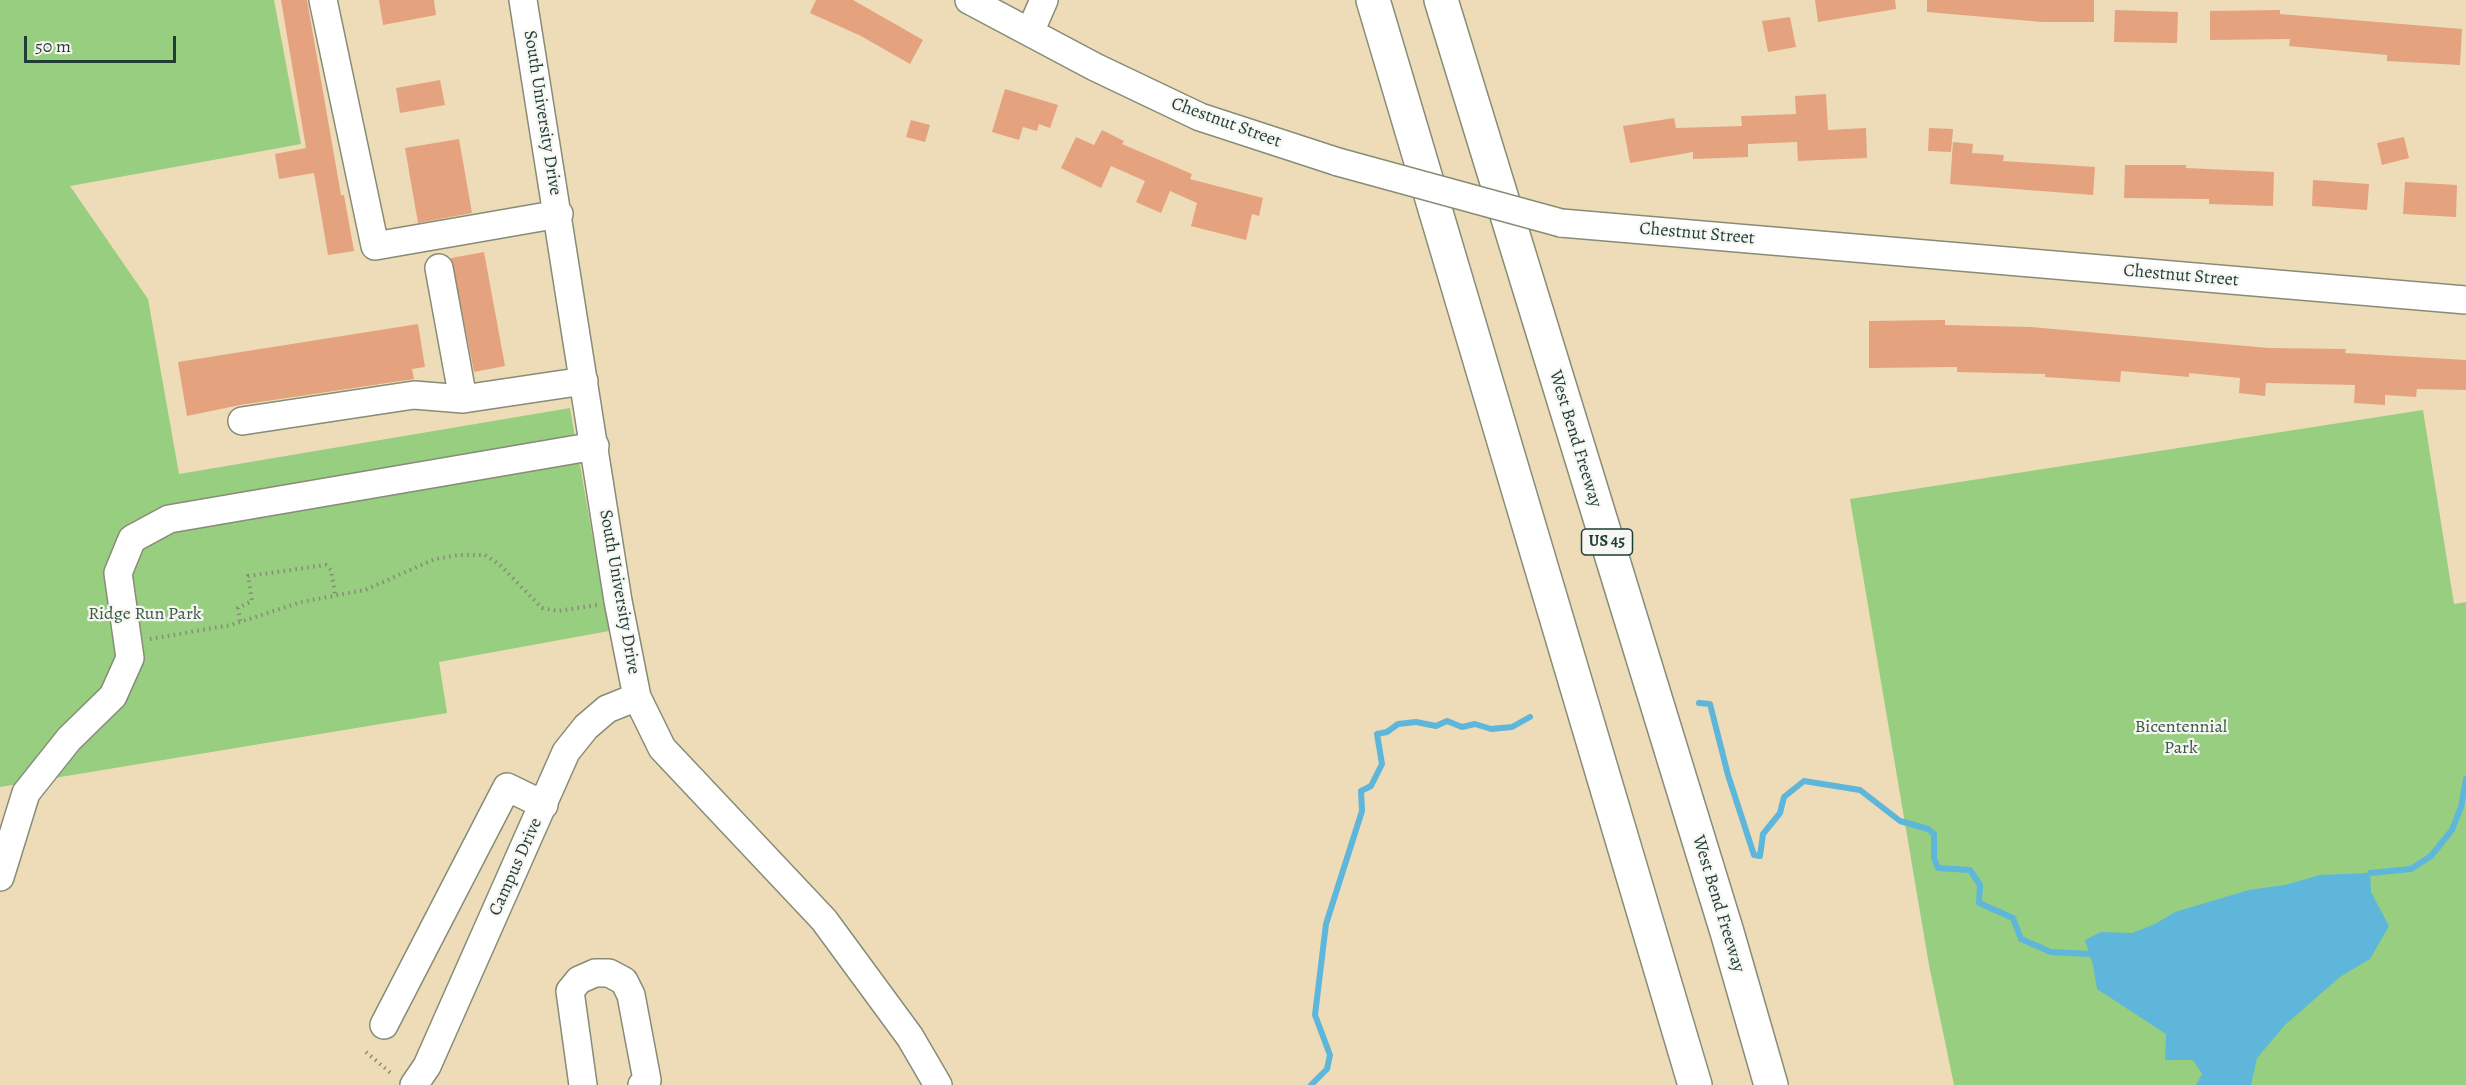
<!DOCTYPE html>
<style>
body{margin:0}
#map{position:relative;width:2466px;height:1085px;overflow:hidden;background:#eedcb9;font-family:Alegreya,serif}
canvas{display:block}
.scale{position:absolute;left:24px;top:36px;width:152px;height:27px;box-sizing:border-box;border:3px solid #1f3d34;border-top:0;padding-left:8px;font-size:18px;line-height:21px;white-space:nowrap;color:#1f3d34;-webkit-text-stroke:4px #f6f6f2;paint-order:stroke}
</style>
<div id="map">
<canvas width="2466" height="1085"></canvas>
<div class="scale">50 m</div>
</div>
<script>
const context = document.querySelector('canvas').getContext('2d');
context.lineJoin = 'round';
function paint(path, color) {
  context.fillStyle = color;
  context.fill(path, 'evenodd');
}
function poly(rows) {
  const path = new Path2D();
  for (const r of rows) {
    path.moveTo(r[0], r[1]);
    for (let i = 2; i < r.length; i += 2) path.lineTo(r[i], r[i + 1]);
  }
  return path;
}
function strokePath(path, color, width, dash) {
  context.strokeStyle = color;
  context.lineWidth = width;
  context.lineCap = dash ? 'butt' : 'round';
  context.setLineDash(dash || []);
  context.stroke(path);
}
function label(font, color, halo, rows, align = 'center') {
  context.font = font + ' Alegreya,serif';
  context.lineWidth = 4.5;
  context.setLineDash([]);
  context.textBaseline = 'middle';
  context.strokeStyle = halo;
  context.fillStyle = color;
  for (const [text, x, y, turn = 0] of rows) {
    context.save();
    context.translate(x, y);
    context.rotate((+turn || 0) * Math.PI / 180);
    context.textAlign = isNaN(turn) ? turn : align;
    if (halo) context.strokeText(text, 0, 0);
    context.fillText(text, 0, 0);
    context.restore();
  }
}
paint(poly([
 [0,0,274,0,301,144,70,186,148,299,179,474,570,408,609,631,439,662,447,713,0,787],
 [2423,410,2454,604,2466,602,2466,1085,1954,1085,1929,965,1850,499]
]), '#97ce80');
paint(poly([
 [2370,873,2371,892,2389,926,2370,959,2340,977,2285,1025,2257,1058,2251,1085,2196,1085,2202,1074,2193,1060,2165,1060,2166,1034,2097,989,2093,965,2085,940,2101,932,2132,933,2155,924,2175,912,2249,890,2285,885,2320,875]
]), '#5fb6db');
strokePath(poly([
 [1699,703,1710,704,1728,775,1754,855,1760,856,1763,834,1780,813,1784,797,1804,781,1860,790,1900,821,1928,829,1934,834,1934,858,1938,868,1970,870,1980,885,1979,903,2013,918,2021,939,2051,952,2090,954],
 [2370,873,2411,869,2431,856,2452,830,2461,807,2466,779],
 [1311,1085,1327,1069,1330,1055,1315,1015,1326,924,1362,811,1361,791,1371,786,1382,764,1377,734,1387,732,1398,724,1416,722,1436,726,1447,721,1462,727,1475,724,1491,729,1512,727,1530,717]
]), '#5fb6db', 6);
paint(poly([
 [281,0,307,0,341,195,344,195,354,251,328,255,314,173,279,179,275,154,306,148],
 [379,0,434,0,436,15,383,25],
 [816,0,853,0,923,40,910,64,861,36,810,13],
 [1815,0,1895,0,1896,9,1818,22],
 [1927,0,2094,0,2094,22,2042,22,1927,12],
 [2115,10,2178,12,2177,43,2114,42],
 [2280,10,2280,14,2462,29,2460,65,2387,61,2387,55,2289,46,2290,39,2210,40,2210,11],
 [1790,17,1796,47,1768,52,1762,21],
 [440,80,445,105,400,113,396,88],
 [1005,89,1058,105,1050,128,1039,124,1037,131,1023,127,1019,140,992,132],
 [1826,94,1828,130,1866,128,1867,158,1798,161,1797,142,1748,144,1748,157,1693,159,1693,152,1630,163,1623,126,1674,118,1676,128,1742,126,1741,116,1796,114,1795,96],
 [911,120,930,125,925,142,906,137],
 [1929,128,1953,129,1951,152,1928,151],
 [1102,130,1124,141,1122,144,1192,174,1190,179,1263,198,1259,216,1252,214,1246,240,1191,226,1197,203,1170,191,1161,213,1136,202,1145,181,1111,166,1101,188,1061,168,1076,137,1094,145],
 [2404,137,2409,158,2382,165,2377,143],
 [459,139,472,213,418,223,405,148],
 [1953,142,1973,144,1972,153,2004,155,2003,161,2095,167,2093,195,1950,184],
 [2125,165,2186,165,2186,168,2274,172,2273,206,2209,204,2209,199,2124,198],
 [2313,180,2369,184,2367,210,2312,206],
 [2405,182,2457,185,2456,217,2403,214],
 [484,252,505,366,474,372,451,258],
 [1945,320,1945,325,2031,327,2269,348,2346,349,2345,353,2466,360,2466,390,2417,389,2416,397,2385,395,2385,405,2354,403,2355,385,2266,383,2265,396,2239,393,2240,378,2189,373,2189,377,2121,371,2120,382,2045,377,2045,374,1957,372,1957,367,1869,368,1869,321],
 [418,324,425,367,412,369,414,379,240,405,187,416,178,362]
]), '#e4a27e');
const minor = poly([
 [323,0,375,246,559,214],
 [523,0,618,601,637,697,662,748,824,920,910,1037,938,1085],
 [969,0,1095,67,1200,117,1338,162],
 [1030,32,1044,0],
 [1561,223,2466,300],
 [439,268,463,399],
 [242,421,414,395,463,399,584,381],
 [0,877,26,793,69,739,113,696,130,658,118,573,132,539,169,519,595,446],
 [384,1025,507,787,544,805],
 [414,1085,427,1066,566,752,586,727,607,709,637,697],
 [583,1085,570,991,579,980,595,973,609,973,624,981,631,995,647,1080,642,1085]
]);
const highway = poly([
 [1373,0,1695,1085],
 [1441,0,1727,932,1771,1085]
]);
strokePath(minor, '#868c76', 30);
strokePath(highway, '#868c76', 36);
strokePath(poly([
 [240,621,238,608,252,601,248,576,326,565,331,570,335,594],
 [150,639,231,625,301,602,365,590,435,559,459,555,485,555,500,565,542,608,558,611,597,605],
 [366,1052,393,1075]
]), '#868c76', 4, [1.5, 4.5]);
strokePath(minor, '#fff', 27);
strokePath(highway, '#fff', 33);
const minorBridge = poly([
 [1338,162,1561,223]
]);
strokePath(minorBridge, '#868c76', 30, []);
strokePath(minorBridge, '#fff', 27);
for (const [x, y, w] of [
 [1607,542,51]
]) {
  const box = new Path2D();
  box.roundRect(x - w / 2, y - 13, w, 26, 4.5);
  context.fillStyle = '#f6f6f2';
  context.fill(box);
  strokePath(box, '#1f3d34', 1.5);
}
label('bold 16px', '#1f3d34', null, [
 ["US 45",1607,542]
]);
label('18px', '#1f3d34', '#f6f6f2', [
 ["South University Drive",542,113,81],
 ["Chestnut Street",1226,123,20],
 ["Chestnut Street",1697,234,5],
 ["Chestnut Street",2181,276,5],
 ["West Bend Freeway",1575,439,73],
 ["South University Drive",619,592,80],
 ["Campus Drive",516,867,-66],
 ["West Bend Freeway",1718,904,73]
]);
label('18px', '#375a43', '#f6f6f2', [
 ["Ridge Run Park",145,615],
 ["Bicentennial",2181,728],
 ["Park",2181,749]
]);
</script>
